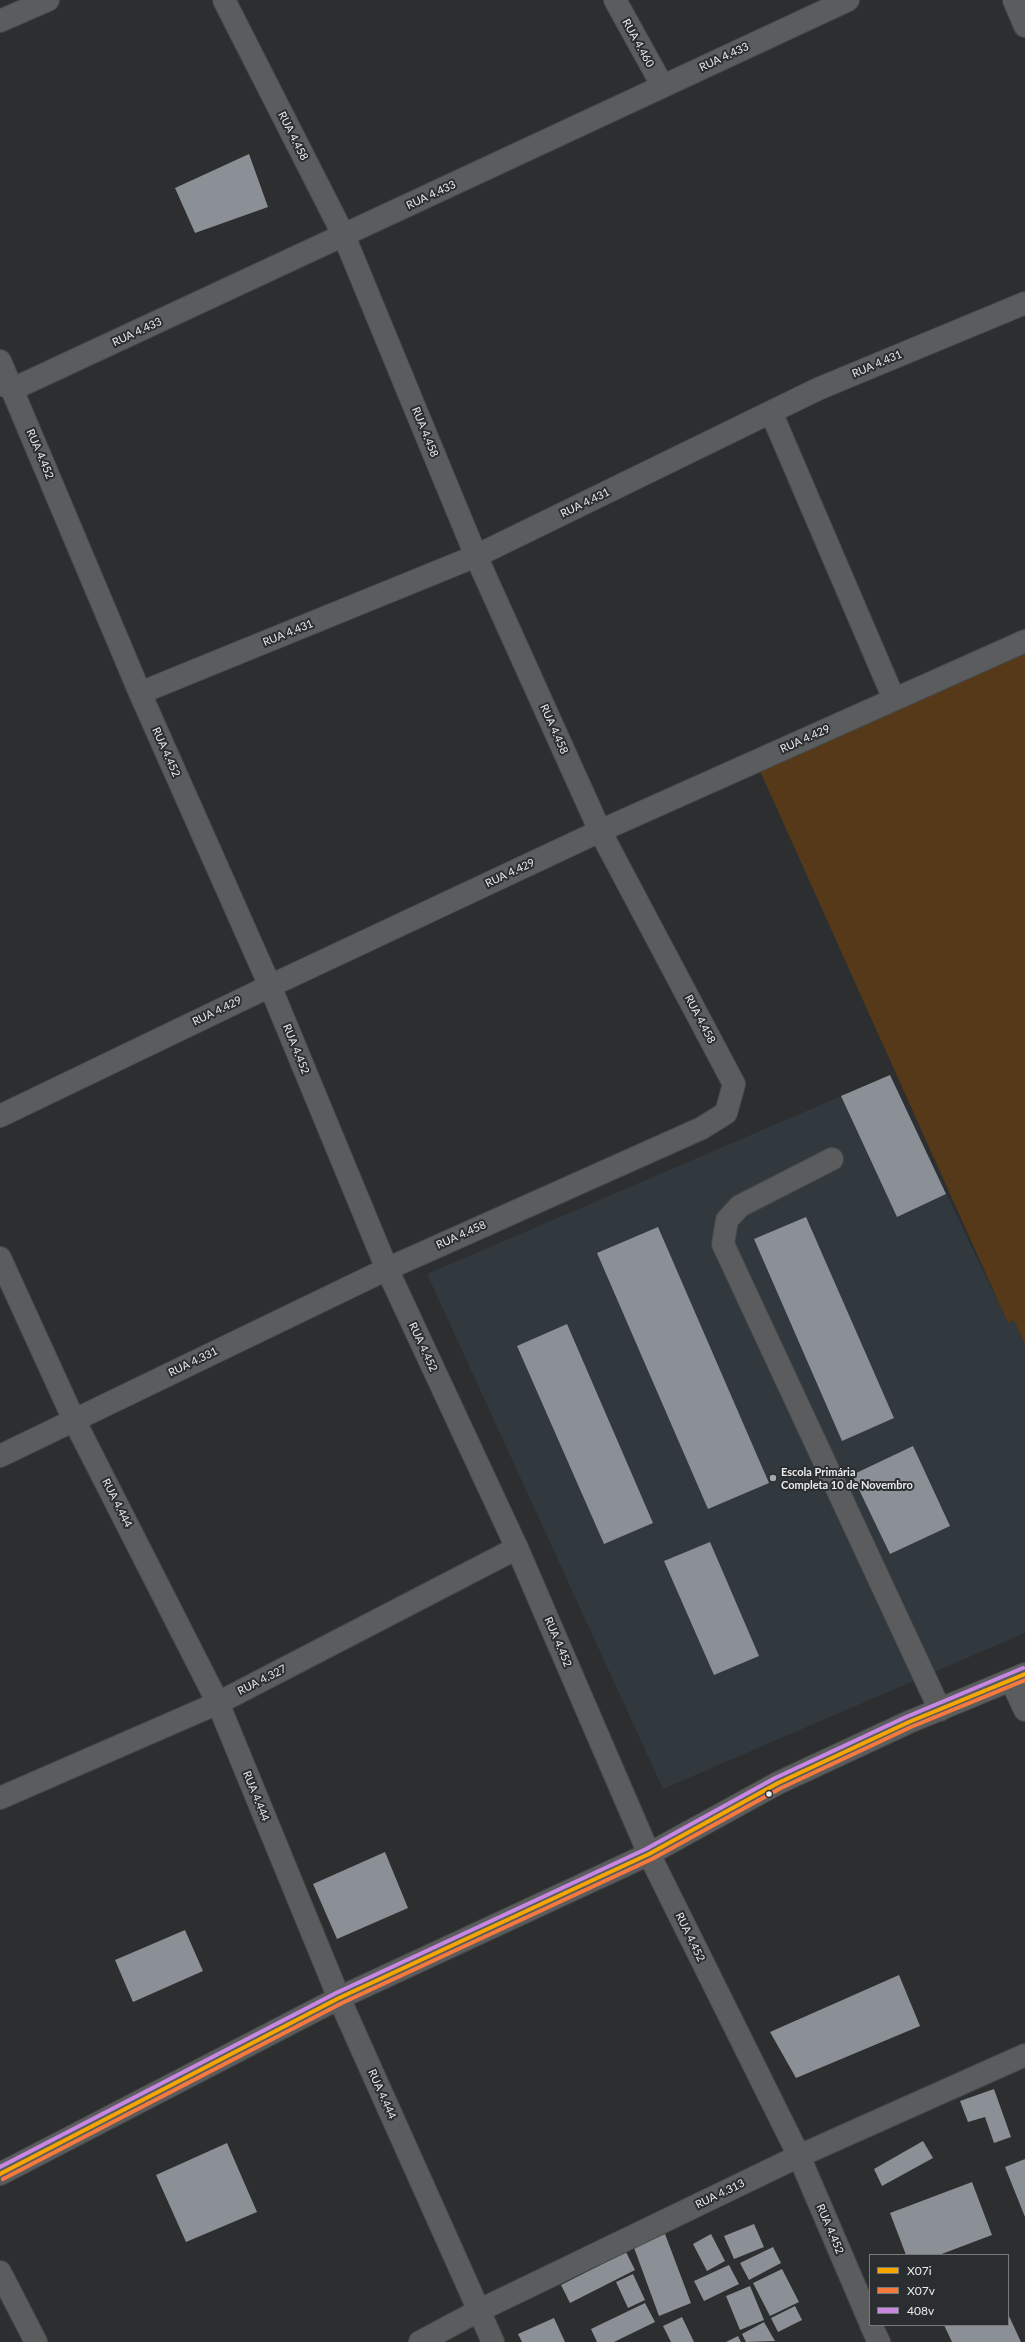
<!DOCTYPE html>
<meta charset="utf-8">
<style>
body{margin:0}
#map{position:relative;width:1025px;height:2342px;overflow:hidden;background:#2c2e2f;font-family:Lato,sans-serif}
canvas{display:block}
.legend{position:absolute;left:869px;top:2254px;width:140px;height:72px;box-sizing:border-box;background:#2b2e30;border:1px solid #77797b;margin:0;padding:5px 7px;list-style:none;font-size:12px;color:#e9eaec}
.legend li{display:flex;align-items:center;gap:8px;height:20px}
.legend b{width:20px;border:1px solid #77797b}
</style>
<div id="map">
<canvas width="1025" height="2342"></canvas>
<ul class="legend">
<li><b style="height:5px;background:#f7a600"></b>X07i</li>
<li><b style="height:5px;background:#f6793e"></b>X07v</li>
<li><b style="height:5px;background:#c787e3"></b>408v</li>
</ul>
</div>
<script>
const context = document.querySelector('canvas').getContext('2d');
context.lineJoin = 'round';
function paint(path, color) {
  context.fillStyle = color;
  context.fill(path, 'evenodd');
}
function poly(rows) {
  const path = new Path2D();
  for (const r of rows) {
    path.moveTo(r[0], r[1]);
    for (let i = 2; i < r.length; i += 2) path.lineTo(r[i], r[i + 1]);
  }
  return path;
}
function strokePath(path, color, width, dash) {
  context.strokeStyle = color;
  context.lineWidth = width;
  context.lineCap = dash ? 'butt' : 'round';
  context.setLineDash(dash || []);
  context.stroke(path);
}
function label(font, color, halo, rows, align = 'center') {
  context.font = font + ' Lato,sans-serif';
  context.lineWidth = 4;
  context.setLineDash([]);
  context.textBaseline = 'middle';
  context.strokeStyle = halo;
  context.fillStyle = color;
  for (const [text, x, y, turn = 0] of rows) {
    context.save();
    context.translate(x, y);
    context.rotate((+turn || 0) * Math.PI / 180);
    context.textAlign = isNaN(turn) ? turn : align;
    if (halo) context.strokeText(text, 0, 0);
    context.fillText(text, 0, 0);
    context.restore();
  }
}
paint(poly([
 [890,1075,1008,1323,1025,1315,1025,1633,663,1789,427,1274]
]), '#31383e');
paint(poly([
 [1025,641,1025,1344,1014,1320,1008,1323,756,762]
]), '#563918');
paint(poly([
 [249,154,268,207,195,233,175,188],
 [890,1075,946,1194,897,1217,841,1096],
 [806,1217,894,1418,842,1441,754,1239],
 [658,1227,769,1483,708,1509,597,1253],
 [567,1324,653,1523,604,1544,517,1346],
 [913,1446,950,1526,890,1554,852,1475],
 [710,1542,759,1656,714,1675,664,1561],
 [385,1852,408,1908,337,1939,313,1884],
 [185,1930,203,1971,133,2002,115,1960],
 [899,1975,920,2026,796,2078,770,2032],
 [994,2089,1011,2137,994,2143,985,2117,968,2122,960,2101],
 [923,2141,933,2158,882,2186,874,2169],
 [227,2143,257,2212,186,2242,156,2175],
 [1025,2159,1025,2217,1005,2167],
 [972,2182,992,2235,939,2255,906,2255,890,2213],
 [754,2224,764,2247,734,2259,724,2236],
 [665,2234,691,2303,659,2316,633,2245],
 [711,2234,725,2261,707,2271,693,2244],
 [773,2247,781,2263,749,2280,740,2263],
 [626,2252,635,2270,570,2303,561,2285],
 [729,2265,739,2284,704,2301,694,2281],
 [782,2269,799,2302,770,2316,753,2283],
 [633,2274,645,2300,628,2308,616,2282],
 [750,2286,764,2320,740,2330,726,2296],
 [645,2303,655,2322,614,2342,597,2342,591,2329],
 [795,2306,802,2320,778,2332,771,2318],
 [1008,2314,1021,2342,952,2342,944,2325,1008,2325],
 [682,2317,694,2342,671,2342,663,2326],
 [554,2318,565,2342,522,2342,518,2334],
 [764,2322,775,2341,746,2342,742,2334],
 [738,2336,741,2342,726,2342]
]), '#8a9095');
const minor = poly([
 [615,0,662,85],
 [1014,0,1025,26],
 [0,21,48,0],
 [0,361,140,693,270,986,387,1269,517,1548,649,1854,799,2156,870,2322],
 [0,384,13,389,848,0],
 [771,412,894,699],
 [140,693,476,556,818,389,1025,303],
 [0,1116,270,986,600,831,1025,641],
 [832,1159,740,1206,727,1220,723,1244,940,1710],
 [0,1258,74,1420,218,1703,339,1998,493,2342],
 [0,1456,387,1269,702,1128,726,1113,734,1084,600,831,476,556,344,236,224,0],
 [1011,1680,1025,1710],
 [0,1798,218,1703,517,1548],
 [0,2174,339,1998,649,1854,778,1783,909,1722,1025,1674],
 [0,2272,36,2342],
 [871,2325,879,2342],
 [420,2342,478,2311,799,2156,1025,2055]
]);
strokePath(minor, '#47494a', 24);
strokePath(minor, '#5b5c5e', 22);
strokePath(poly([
 [0,2174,339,1998,649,1854,778,1783,909,1722,1025,1674]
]), '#f7a600', 4);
strokePath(poly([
 [3,2179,342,2003,652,1859,781,1788,911,1727,1025,1680]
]), '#f6793e', 4);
strokePath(poly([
 [0,2167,336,1993,646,1849,775,1778,906,1717,1023,1668]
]), '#c787e3', 4);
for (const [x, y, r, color] of [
 [773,1478,4,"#a7a8aa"],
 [769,1794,3.5,"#e9eaec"]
]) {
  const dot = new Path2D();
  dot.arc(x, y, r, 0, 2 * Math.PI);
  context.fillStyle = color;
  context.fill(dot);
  strokePath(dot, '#2b2e30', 1.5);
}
label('11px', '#e9eaec', '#2b2e30', [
 ["RUA 4.460",638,43,61],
 ["RUA 4.433",724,57,-25],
 ["RUA 4.458",293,136,63],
 ["RUA 4.433",431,195,-25],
 ["RUA 4.433",137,332,-25],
 ["RUA 4.431",877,364,-23],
 ["RUA 4.458",425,432,68],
 ["RUA 4.452",40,454,67],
 ["RUA 4.431",585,503,-26],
 ["RUA 4.431",288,633,-22],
 ["RUA 4.458",554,729,66],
 ["RUA 4.429",805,739,-24],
 ["RUA 4.452",166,752,66],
 ["RUA 4.429",510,873,-25],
 ["RUA 4.429",217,1011,-26],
 ["RUA 4.458",700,1019,62],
 ["RUA 4.452",296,1049,68],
 ["RUA 4.458",461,1235,-24],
 ["RUA 4.452",423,1347,65],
 ["RUA 4.331",193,1362,-26],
 ["RUA 4.444",117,1503,63],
 ["RUA 4.452",558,1642,67],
 ["RUA 4.327",262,1680,-27],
 ["RUA 4.444",256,1796,68],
 ["RUA 4.452",690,1937,64],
 ["RUA 4.444",382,2094,66],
 ["RUA 4.313",720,2194,-26],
 ["RUA 4.452",830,2229,67]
]);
label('bold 11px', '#e9eaec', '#2b2e30', [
 ["Escola Primária",781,1472],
 ["Completa 10 de Novembro",781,1485]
], 'left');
</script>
